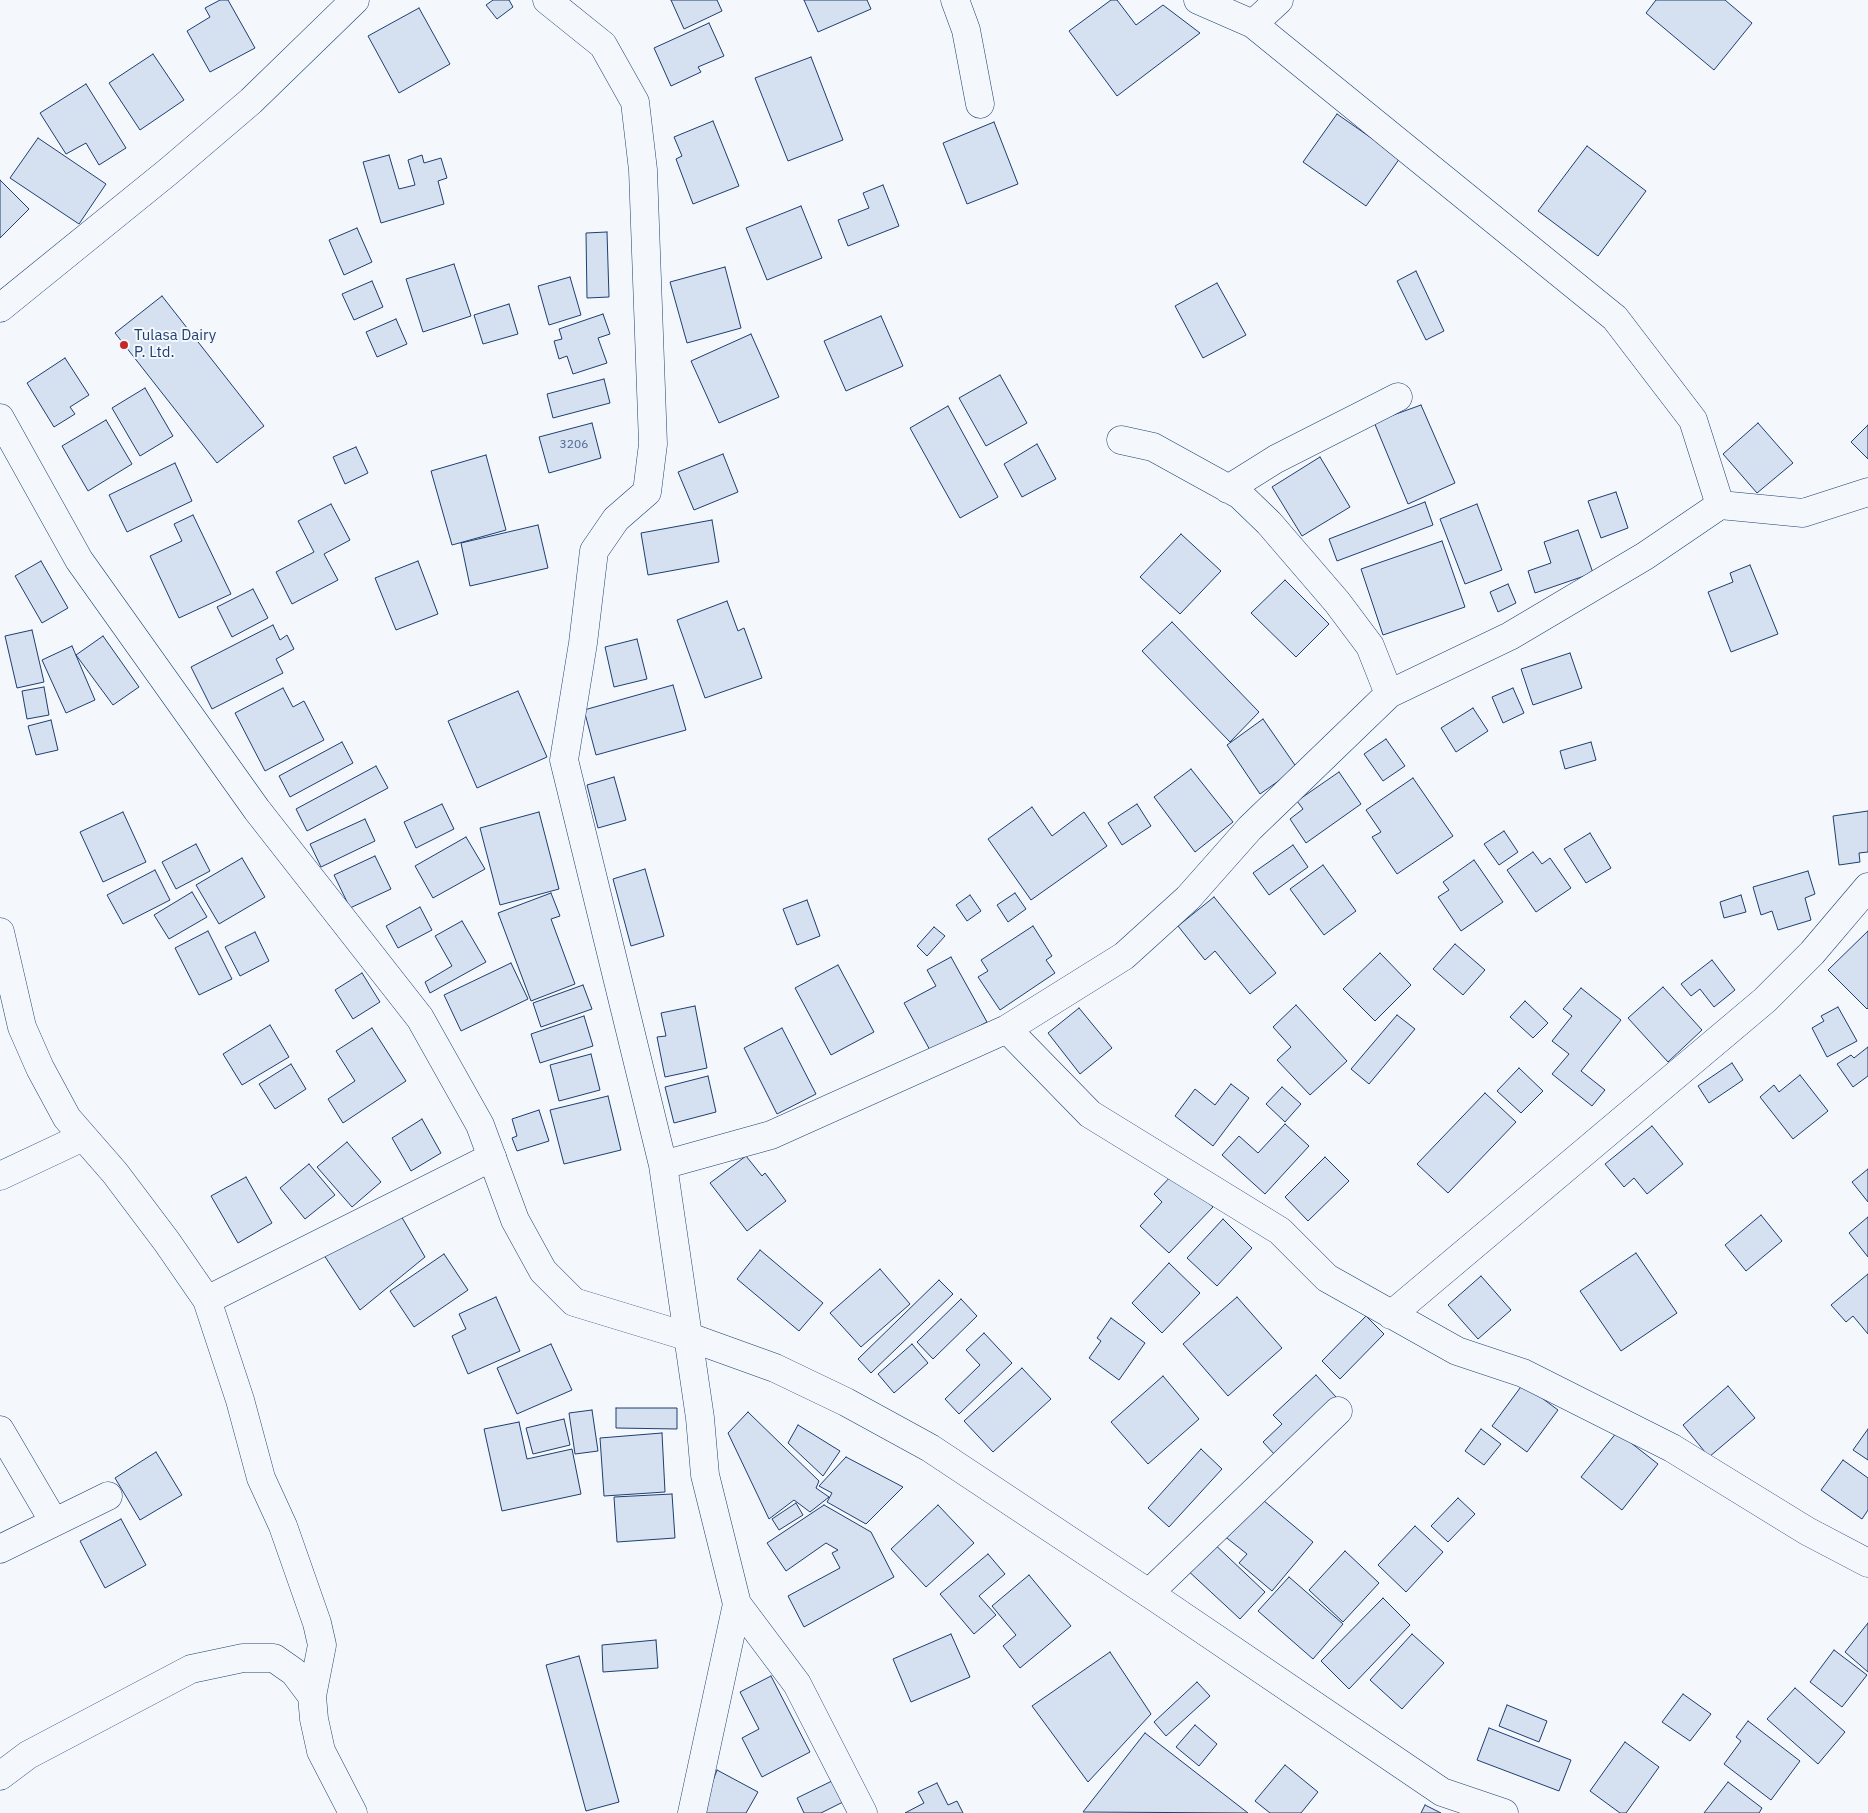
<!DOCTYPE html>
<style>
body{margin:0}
canvas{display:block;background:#f4f7fb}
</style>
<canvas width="1868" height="1813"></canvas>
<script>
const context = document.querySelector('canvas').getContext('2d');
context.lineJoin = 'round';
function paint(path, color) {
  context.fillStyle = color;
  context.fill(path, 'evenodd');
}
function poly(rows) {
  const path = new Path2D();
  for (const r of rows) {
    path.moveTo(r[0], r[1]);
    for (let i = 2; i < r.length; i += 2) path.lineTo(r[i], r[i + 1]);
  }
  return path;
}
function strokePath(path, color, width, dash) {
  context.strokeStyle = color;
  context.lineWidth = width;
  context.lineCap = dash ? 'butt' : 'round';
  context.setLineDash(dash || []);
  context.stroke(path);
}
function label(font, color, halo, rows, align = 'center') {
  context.font = font + ' "IBM Plex Sans",sans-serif';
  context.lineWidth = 4;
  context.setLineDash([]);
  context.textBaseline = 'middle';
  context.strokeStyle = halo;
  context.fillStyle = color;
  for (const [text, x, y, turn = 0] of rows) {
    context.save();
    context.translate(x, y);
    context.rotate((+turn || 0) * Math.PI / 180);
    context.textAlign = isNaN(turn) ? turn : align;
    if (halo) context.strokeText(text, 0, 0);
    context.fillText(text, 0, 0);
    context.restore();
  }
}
const building = poly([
 [220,0,228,0,255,48,210,72,187,31,210,17,205,8,220,0],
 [493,0,509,0,513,7,497,19,486,5,493,0],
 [671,0,717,0,722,11,684,29,671,0],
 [804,0,867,0,871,9,818,32,804,0],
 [1111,0,1117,0,1136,25,1163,5,1200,33,1117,96,1069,31,1111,0],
 [1656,0,1725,0,1752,23,1714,70,1646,13,1656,0],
 [419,8,450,64,399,93,368,36,419,8],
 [709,23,724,56,698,67,701,72,671,86,654,48,709,23],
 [153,54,184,100,140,130,109,83,153,54],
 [811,57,843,140,788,161,755,78,811,57],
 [86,84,126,148,99,165,86,143,66,154,40,113,86,84],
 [1337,114,1400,158,1366,206,1303,162,1337,114],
 [713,121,739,186,693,204,676,159,682,156,674,137,713,121],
 [994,122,1018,184,967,204,943,143,994,122],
 [38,138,106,184,79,224,10,178,38,138],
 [1587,146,1646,191,1598,256,1538,211,1587,146],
 [389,155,399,189,415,185,408,160,422,155,424,163,441,158,447,178,438,181,444,204,381,223,363,162,389,155],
 [0,180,29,209,0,238,0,180],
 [883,185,899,226,848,246,838,220,869,208,863,193,883,185],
 [801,206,822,258,767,280,746,228,801,206],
 [357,228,372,262,344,275,329,240,357,228],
 [607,232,609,297,587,298,586,233,607,232],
 [454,264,471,316,423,332,406,279,454,264],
 [725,267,741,328,687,343,670,282,725,267],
 [1416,271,1444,331,1426,340,1397,281,1416,271],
 [570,277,581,315,549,325,538,286,570,277],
 [372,281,383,307,354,320,342,294,372,281],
 [1217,283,1246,335,1203,358,1175,306,1217,283],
 [162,296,264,426,217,463,115,333,162,296],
 [509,304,518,334,483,344,474,315,509,304],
 [603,314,610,334,598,338,607,363,573,374,567,356,559,359,554,341,562,339,559,329,603,314],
 [881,316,903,366,846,391,824,341,881,316],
 [396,319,407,344,377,357,366,332,396,319],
 [751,334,779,397,719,423,691,361,751,334],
 [65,358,89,395,70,407,75,414,54,427,27,383,65,358],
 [1000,375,1027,423,986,446,959,398,1000,375],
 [604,379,610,403,553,418,547,394,604,379],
 [145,388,173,436,140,456,112,408,145,388],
 [1421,405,1455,483,1408,504,1374,422,1421,405],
 [948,406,998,497,960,518,910,428,948,406],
 [106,420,132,464,88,491,62,446,106,420],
 [592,423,601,458,549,473,539,437,592,423],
 [1758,423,1793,463,1757,493,1723,454,1758,423],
 [1868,425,1868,459,1851,442,1868,425],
 [1037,444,1056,479,1022,497,1004,464,1037,444],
 [356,447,368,473,345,484,333,457,356,447],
 [723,454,738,492,694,510,678,472,723,454],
 [486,455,506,530,452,545,431,471,486,455],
 [1320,457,1350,507,1302,536,1272,487,1320,457],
 [175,463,192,501,127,532,109,495,175,463],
 [1616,492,1628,528,1601,538,1588,501,1616,492],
 [1425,502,1433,525,1337,561,1329,539,1425,502],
 [331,504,350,540,324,554,338,580,292,604,276,572,314,552,298,521,331,504],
 [1477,504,1502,570,1465,584,1440,519,1477,504],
 [193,515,231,594,179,618,150,556,182,541,174,524,193,515],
 [712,520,719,562,648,575,641,533,712,520],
 [538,525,548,568,470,586,461,543,538,525],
 [1578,530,1593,573,1535,593,1528,571,1551,563,1544,542,1578,530],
 [1181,534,1221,571,1180,614,1140,577,1181,534],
 [1442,541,1465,607,1383,635,1361,569,1442,541],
 [41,561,68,608,42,623,15,576,41,561],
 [418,561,438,614,396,630,375,578,418,561],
 [1750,565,1778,634,1731,652,1708,592,1733,582,1730,573,1750,565],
 [1285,580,1329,624,1296,657,1251,613,1285,580],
 [1508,584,1516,603,1498,612,1490,592,1508,584],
 [253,589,268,618,232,637,217,607,253,589],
 [727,601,738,631,744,628,762,678,705,698,677,620,727,601],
 [1172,622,1259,712,1230,742,1142,651,1172,622],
 [273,625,280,640,287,635,294,649,276,659,283,673,212,709,191,667,273,625],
 [32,630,44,682,17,688,5,636,32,630],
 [103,636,139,687,113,705,76,655,103,636],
 [637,639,647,679,614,687,605,647,637,639],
 [72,646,95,700,66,713,42,660,72,646],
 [1570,653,1582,688,1533,705,1521,669,1570,653],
 [673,685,686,730,596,755,584,710,673,685],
 [44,687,49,715,27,719,22,691,44,687],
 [283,688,293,707,304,701,324,740,265,771,235,713,283,688],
 [1513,688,1524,713,1503,723,1492,697,1513,688],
 [518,691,547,757,477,788,448,721,518,691],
 [1473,708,1488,731,1456,752,1441,728,1473,708],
 [1263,719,1297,768,1260,794,1227,745,1263,719],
 [51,720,58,750,36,755,28,726,51,720],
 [1386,739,1405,766,1383,781,1364,754,1386,739],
 [342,742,353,763,290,797,279,776,342,742],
 [1591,742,1596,760,1565,769,1560,751,1591,742],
 [376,766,388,788,307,831,296,809,376,766],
 [1191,769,1233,822,1195,852,1154,797,1191,769],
 [1339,772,1361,804,1306,843,1290,819,1303,809,1297,801,1339,772],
 [614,777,626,820,598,828,587,785,614,777],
 [1413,778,1453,836,1397,874,1372,837,1381,832,1366,810,1413,778],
 [442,804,454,829,416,848,404,822,442,804],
 [1137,804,1151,826,1122,845,1108,823,1137,804],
 [1032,807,1052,836,1084,812,1107,846,1031,900,988,839,1032,807],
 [1868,811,1868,852,1859,853,1860,862,1839,865,1833,816,1868,811],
 [123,812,146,862,103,882,80,832,123,812],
 [539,812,559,889,500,905,480,828,539,812],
 [365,819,375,841,321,867,310,844,365,819],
 [1504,831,1518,852,1499,865,1484,844,1504,831],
 [1590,833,1611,868,1586,883,1564,849,1590,833],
 [466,837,485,869,433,898,415,866,466,837],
 [196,844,210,871,176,889,162,862,196,844],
 [1293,845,1308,867,1269,895,1253,873,1293,845],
 [1533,852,1542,864,1550,858,1571,888,1536,912,1507,870,1533,852],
 [375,856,391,889,350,908,334,875,375,856],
 [242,858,265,897,219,924,196,885,242,858],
 [1474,860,1503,902,1461,931,1438,897,1449,890,1443,882,1474,860],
 [1323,865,1356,911,1324,935,1290,889,1323,865],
 [645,869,664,936,631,946,613,879,645,869],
 [155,870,170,900,123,924,107,895,155,870],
 [1808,871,1815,894,1805,898,1811,920,1778,930,1772,911,1761,915,1753,887,1808,871],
 [192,892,207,917,169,939,154,915,192,892],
 [551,893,560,916,551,919,575,984,531,1001,498,913,551,893],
 [1015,893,1026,909,1008,922,997,905,1015,893],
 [970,895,981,911,967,921,956,905,970,895],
 [1741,895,1746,912,1724,918,1720,902,1741,895],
 [1214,897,1276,973,1250,994,1215,951,1205,960,1178,926,1214,897],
 [807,900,820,936,797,945,783,909,807,900],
 [420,907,432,930,398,948,386,926,420,907],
 [462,921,486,962,430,993,425,982,452,966,435,936,462,921],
 [1033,926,1052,956,1046,960,1055,973,1000,1010,978,977,988,971,981,960,1033,926],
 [934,927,945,936,927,956,917,946,934,927],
 [208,931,232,979,199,995,175,948,208,931],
 [1868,931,1868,1008,1867,1009,1828,970,1868,931],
 [255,932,269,961,240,976,225,947,255,932],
 [1455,944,1485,970,1463,995,1433,969,1455,944],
 [1380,953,1411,985,1375,1021,1343,989,1380,953],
 [951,957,987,1022,931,1052,904,1003,936,986,927,970,951,957],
 [1712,960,1735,990,1714,1007,1700,989,1691,996,1681,984,1712,960],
 [511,963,528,999,461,1031,444,995,511,963],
 [838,965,874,1032,831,1055,795,988,838,965],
 [362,973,380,1002,353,1019,335,990,362,973],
 [583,985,592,1009,541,1027,533,1003,583,985],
 [1663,987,1702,1030,1668,1062,1628,1018,1663,987],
 [1581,988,1621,1020,1581,1071,1605,1090,1592,1106,1552,1074,1569,1054,1552,1041,1572,1016,1563,1009,1581,988],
 [1525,1001,1548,1023,1533,1038,1510,1017,1525,1001],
 [1296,1005,1347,1061,1310,1095,1277,1060,1291,1047,1273,1027,1296,1005],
 [695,1006,707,1068,665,1077,657,1037,666,1036,661,1013,695,1006],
 [1838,1007,1857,1041,1827,1057,1812,1028,1824,1021,1821,1016,1838,1007],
 [1079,1008,1112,1048,1080,1074,1048,1033,1079,1008],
 [1397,1015,1415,1029,1369,1084,1351,1069,1397,1015],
 [584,1016,593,1046,540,1063,531,1034,584,1016],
 [270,1025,289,1057,242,1085,223,1054,270,1025],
 [372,1028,406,1081,343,1123,328,1099,355,1081,336,1051,372,1028],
 [782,1028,816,1094,777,1114,744,1048,782,1028],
 [1868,1047,1868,1076,1853,1087,1837,1064,1851,1055,1854,1058,1868,1047],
 [591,1054,600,1090,559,1101,550,1065,591,1054],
 [1732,1063,1743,1080,1709,1103,1698,1086,1732,1063],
 [291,1064,306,1089,275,1109,259,1084,291,1064],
 [1519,1068,1543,1091,1521,1113,1497,1091,1519,1068],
 [1800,1075,1828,1111,1793,1139,1760,1097,1774,1085,1779,1092,1800,1075],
 [708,1076,716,1112,674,1123,665,1087,708,1076],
 [1231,1084,1249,1098,1213,1146,1175,1116,1195,1089,1215,1105,1231,1084],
 [1282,1087,1301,1104,1285,1122,1266,1104,1282,1087],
 [1485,1093,1516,1122,1448,1193,1417,1164,1485,1093],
 [608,1096,621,1150,564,1164,550,1110,608,1096],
 [539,1110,549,1141,517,1151,512,1138,517,1136,512,1119,539,1110],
 [422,1119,441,1153,411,1171,392,1138,422,1119],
 [1285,1124,1309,1146,1265,1194,1222,1155,1239,1136,1258,1153,1285,1124],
 [1652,1126,1683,1164,1647,1194,1634,1178,1624,1187,1605,1164,1652,1126],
 [347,1142,381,1182,352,1207,317,1167,347,1142],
 [746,1156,762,1176,765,1173,786,1201,747,1231,710,1183,746,1156],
 [1325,1157,1349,1181,1308,1221,1285,1197,1325,1157],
 [309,1164,335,1195,305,1219,280,1188,309,1164],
 [1868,1169,1868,1202,1852,1182,1868,1169],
 [1175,1172,1213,1207,1169,1253,1140,1226,1162,1202,1154,1194,1175,1172],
 [246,1177,272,1223,238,1243,211,1196,246,1177],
 [397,1209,425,1257,360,1310,318,1246,397,1209],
 [1761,1215,1782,1241,1746,1271,1725,1245,1761,1215],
 [1868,1217,1868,1257,1849,1233,1868,1217],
 [1223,1219,1252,1248,1217,1286,1187,1258,1223,1219],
 [760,1250,823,1303,799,1331,737,1279,760,1250],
 [1636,1253,1677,1313,1621,1351,1580,1291,1636,1253],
 [444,1254,468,1290,414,1327,390,1291,444,1254],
 [1169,1263,1200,1293,1162,1333,1132,1303,1169,1263],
 [880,1269,910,1304,861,1347,830,1313,880,1269],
 [1868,1274,1868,1334,1853,1316,1846,1322,1831,1305,1868,1274],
 [1481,1276,1511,1310,1478,1339,1448,1305,1481,1276],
 [939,1280,953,1294,871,1373,858,1359,939,1280],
 [496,1297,520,1351,468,1374,452,1336,466,1329,459,1314,496,1297],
 [1237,1297,1282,1348,1228,1396,1183,1344,1237,1297],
 [961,1299,977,1316,933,1359,917,1342,961,1299],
 [1366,1316,1384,1334,1340,1379,1322,1361,1366,1316],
 [1111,1318,1145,1343,1119,1380,1089,1358,1101,1341,1097,1338,1111,1318],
 [984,1333,1012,1363,959,1414,945,1399,980,1365,966,1350,984,1333],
 [551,1344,572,1390,517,1414,497,1368,551,1344],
 [912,1344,928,1363,894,1393,878,1374,912,1344],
 [1022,1368,1051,1399,993,1452,964,1421,1022,1368],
 [1316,1375,1336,1397,1275,1455,1263,1442,1282,1424,1273,1415,1316,1375],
 [1163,1376,1199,1419,1148,1464,1111,1422,1163,1376],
 [1523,1384,1558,1410,1527,1452,1492,1426,1523,1384],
 [1728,1386,1755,1418,1709,1457,1683,1425,1728,1386],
 [616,1408,677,1408,677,1429,616,1428,616,1408],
 [592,1410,598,1451,575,1454,569,1413,592,1410],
 [748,1412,819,1481,816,1488,829,1497,810,1512,794,1500,769,1519,728,1433,748,1412],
 [564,1419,570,1445,533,1454,526,1428,564,1419],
 [519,1422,527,1459,572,1449,581,1494,502,1511,484,1429,519,1422],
 [798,1425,840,1451,823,1476,788,1443,798,1425],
 [1481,1429,1501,1444,1484,1465,1465,1451,1481,1429],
 [1868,1429,1868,1460,1853,1450,1868,1429],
 [1617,1432,1658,1464,1622,1510,1581,1477,1617,1432],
 [662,1433,665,1492,604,1496,600,1438,662,1433],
 [1201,1449,1222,1469,1169,1527,1148,1508,1201,1449],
 [156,1452,182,1495,140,1520,115,1478,156,1452],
 [846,1457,903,1487,866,1524,827,1502,832,1493,819,1486,846,1457],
 [1843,1460,1868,1478,1868,1510,1862,1519,1821,1490,1843,1460],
 [672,1494,675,1538,617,1542,614,1497,672,1494],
 [1257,1495,1313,1542,1272,1591,1239,1563,1247,1554,1223,1535,1257,1495],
 [1458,1498,1475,1514,1448,1542,1431,1526,1458,1498],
 [796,1503,803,1515,779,1530,772,1519,796,1503],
 [824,1505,871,1532,894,1577,804,1627,788,1596,840,1568,832,1553,838,1550,826,1543,786,1571,767,1543,824,1505],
 [938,1505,974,1543,926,1587,891,1549,938,1505],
 [121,1519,146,1565,105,1588,80,1541,121,1519],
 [1415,1526,1443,1552,1406,1592,1378,1565,1415,1526],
 [1210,1540,1265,1592,1240,1619,1184,1567,1210,1540],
 [1345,1551,1379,1583,1343,1622,1309,1590,1345,1551],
 [988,1554,1005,1574,979,1596,996,1615,974,1634,940,1594,988,1554],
 [1029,1575,1071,1626,1020,1668,1003,1646,1016,1635,992,1606,1029,1575],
 [1289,1577,1343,1624,1313,1659,1258,1611,1289,1577],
 [1383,1598,1410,1625,1349,1689,1321,1661,1383,1598],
 [1868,1623,1868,1672,1845,1652,1868,1623],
 [951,1634,970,1677,911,1702,893,1659,951,1634],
 [1412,1634,1444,1663,1402,1709,1370,1680,1412,1634],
 [656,1640,658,1668,603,1672,602,1645,656,1640],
 [1834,1650,1867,1675,1842,1707,1810,1682,1834,1650],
 [1110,1652,1151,1714,1088,1782,1032,1706,1110,1652],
 [579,1656,619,1802,586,1811,546,1665,579,1656],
 [771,1676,810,1752,762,1777,742,1738,759,1729,740,1692,771,1676],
 [1197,1682,1210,1696,1166,1736,1154,1722,1197,1682],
 [1795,1688,1845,1732,1818,1764,1767,1719,1795,1688],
 [1683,1694,1711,1714,1690,1741,1662,1722,1683,1694],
 [1507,1705,1547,1721,1539,1742,1499,1726,1507,1705],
 [1748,1721,1800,1761,1771,1800,1724,1764,1741,1741,1736,1737,1748,1721],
 [1195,1725,1217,1744,1199,1766,1176,1747,1195,1725],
 [1489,1728,1571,1760,1559,1791,1477,1760,1489,1728],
 [1145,1733,1248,1813,1083,1812,1145,1733],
 [1625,1742,1659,1767,1626,1813,1620,1813,1590,1791,1625,1742],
 [1285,1765,1318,1792,1301,1813,1270,1813,1255,1801,1285,1765],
 [717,1770,758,1792,746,1813,701,1813,717,1770],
 [834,1780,845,1801,821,1813,804,1813,797,1798,834,1780],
 [1728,1782,1762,1808,1759,1813,1704,1813,1728,1782],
 [937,1783,948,1805,957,1801,963,1813,905,1813,924,1803,918,1792,937,1783],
 [1425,1805,1441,1813,1421,1813,1425,1805]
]);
paint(building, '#d5e0f0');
strokePath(building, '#1d3f73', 1);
const minor = poly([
 [547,0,603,45,635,102,643,170,653,444,647,492,616,519,594,551,583,643,564,760,663,1165,700,1418,705,1475,737,1604,692,1813],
 [955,0,966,30,980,104],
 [1198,0,1253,24,1615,318,1693,420,1720,505,1803,513,1868,492],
 [1253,24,1279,0],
 [1121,440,1153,447,1240,495,1269,523,1337,602,1370,646,1389,694],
 [1228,489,1276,459,1398,397],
 [0,932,22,1027,40,1068,67,1118,115,1173,167,1242,207,1300],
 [1007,1029,1090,1114,1280,1231,1327,1278,1457,1351,1523,1373,1672,1448,1807,1531,1868,1563],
 [663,1165,771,1135,1007,1029,1124,956,1188,898,1250,828,1389,694,1510,636,1645,556,1720,505],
 [0,1176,83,1137],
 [1391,1315,1765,1000,1812,953,1868,887],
 [0,1430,54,1522],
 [0,1549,108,1496],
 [1149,1593,1338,1411],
 [737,1604,797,1684,863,1813],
 [0,1776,28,1755,191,1669,243,1658,274,1658,294,1672,312,1696],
 [353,1813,321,1751,314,1719,312,1696,322,1645,317,1623,283,1526,261,1478,240,1400,207,1300,492,1157]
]);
const major = poly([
 [0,308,169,171,251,101,355,0],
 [0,418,79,560,257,810,420,1018,480,1125,515,1220,543,1271,574,1302,689,1337,775,1368,846,1402,930,1448,1162,1602,1442,1792,1504,1813]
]);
strokePath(minor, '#1d3f73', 29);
strokePath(major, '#1d3f73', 29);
strokePath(minor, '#f4f7fb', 28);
strokePath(major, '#f4f7fb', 28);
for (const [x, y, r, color] of [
 [124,345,5,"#c62828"]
]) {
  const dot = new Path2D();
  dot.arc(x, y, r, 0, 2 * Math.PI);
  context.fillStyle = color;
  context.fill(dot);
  strokePath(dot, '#f4f7fb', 2);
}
label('12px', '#4b6792', null, [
 ["3206",574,445]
]);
label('15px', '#1d3f73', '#f4f7fb', [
 ["Tulasa Dairy",134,336],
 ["P. Ltd.",134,353]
], 'left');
</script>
